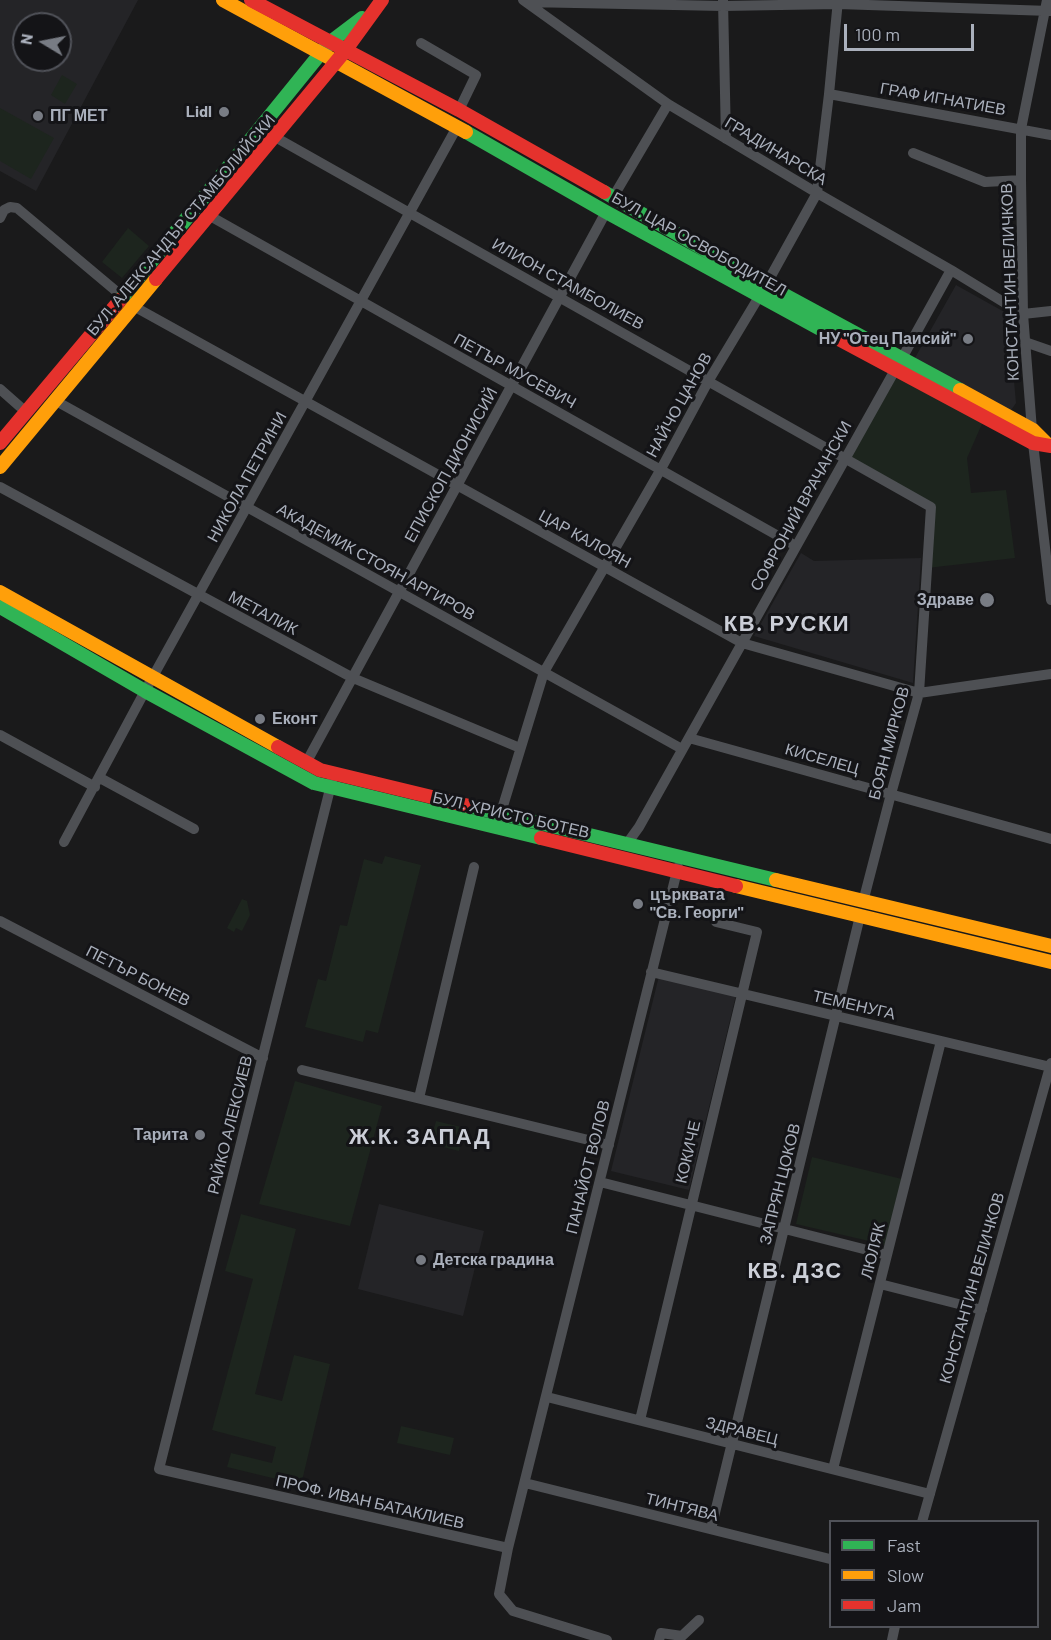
<!DOCTYPE html>
<meta charset="utf-8">
<style>
body{margin:0}
#map{position:relative;width:1051px;height:1640px;overflow:hidden;background:#1a1a1b;font-family:Barlow,sans-serif}
canvas{display:block}
.legend{position:absolute;left:829px;top:1520px;width:210px;height:108px;box-sizing:border-box;background:#141417;border:2px solid #505259;margin:0;padding:8px 10px;list-style:none;font-size:18px;color:#aab0bc}
.legend li{display:flex;align-items:center;gap:12px;height:30px}
.legend b{width:30px;border:2px solid #505259}
.north{position:absolute;left:12px;top:12px;width:60px;height:60px;box-sizing:border-box;background:#141417;border:2px solid #505259;border-radius:50%;rotate:280deg;font-size:16px;font-weight:700;line-height:24px;text-align:center;color:#aab0bc}
.north::after{content:'';display:block;margin:auto;width:21px;height:27px;background:#787c84;clip-path:polygon(50% 0,100% 100%,50% 72%,0 100%)}
.scale{position:absolute;left:844px;top:24px;width:130px;height:27px;box-sizing:border-box;border:3px solid #aab0bc;border-top:0;padding-left:8px;font-size:18px;line-height:21px;white-space:nowrap;color:#aab0bc;-webkit-text-stroke:4px #141417;paint-order:stroke}
</style>
<div id="map">
<canvas width="1051" height="1640"></canvas>
<ul class="legend">
<li><b style="height:8px;background:#30b455"></b>Fast</li>
<li><b style="height:8px;background:#ff9f0a"></b>Slow</li>
<li><b style="height:8px;background:#e5322d"></b>Jam</li>
</ul>
<div class="north">N</div>
<div class="scale">100 m</div>
</div>
<script>
const context = document.querySelector('canvas').getContext('2d');
context.lineJoin = 'round';
function paint(path, color) {
  context.fillStyle = color;
  context.fill(path, 'evenodd');
}
function poly(rows) {
  const path = new Path2D();
  for (const r of rows) {
    path.moveTo(r[0], r[1]);
    for (let i = 2; i < r.length; i += 2) path.lineTo(r[i], r[i + 1]);
  }
  return path;
}
function strokePath(path, color, width, dash) {
  context.strokeStyle = color;
  context.lineWidth = width;
  context.lineCap = dash ? 'butt' : 'round';
  context.setLineDash(dash || []);
  context.stroke(path);
}
function label(font, color, halo, rows, align = 'center') {
  context.font = font + ' Barlow,sans-serif';
  context.lineWidth = 6;
  context.setLineDash([]);
  context.textBaseline = 'middle';
  context.strokeStyle = halo;
  context.fillStyle = color;
  for (const [text, x, y, turn = 0] of rows) {
    context.save();
    context.translate(x, y);
    context.rotate((+turn || 0) * Math.PI / 180);
    context.textAlign = isNaN(turn) ? turn : align;
    if (halo) context.strokeText(text, 0, 0);
    context.fillText(text, 0, 0);
    context.restore();
  }
}
paint(poly([
 [0,0,138,0,36,191,0,171],
 [24,24,60,24,60,60,24,60],
 [956,285,1008,314,1016,403,1007,416,911,365],
 [801,553,814,561,921,558,913,683,754,636],
 [659,976,736,995,689,1190,611,1171],
 [379,1204,484,1231,463,1316,358,1289]
]), '#242427');
paint(poly([
 [62,75,77,84,65,104,51,95],
 [0,108,54,138,31,179,0,161],
 [128,228,149,246,122,278,102,262],
 [895,370,985,417,967,458,971,493,1006,490,1015,558,927,568,930,507,846,458],
 [385,856,421,865,378,1033,366,1030,363,1042,305,1027,318,979,326,981,340,925,347,926,364,859,382,864],
 [242,899,247,901,250,915,242,931,236,928,234,932,227,928],
 [295,1081,382,1106,350,1226,259,1204],
 [436,1121,461,1127,464,1131,459,1151,439,1146,441,1139,432,1136],
 [812,1157,902,1179,886,1245,796,1224],
 [241,1214,296,1229,255,1394,282,1401,294,1355,330,1364,301,1485,227,1467,231,1453,272,1463,276,1447,212,1430,253,1279,225,1271],
 [401,1426,454,1438,450,1455,397,1443]
]), '#1d251e');
strokePath(poly([
 [523,0,668,104,817,193,951,270,1023,314,1051,311],
 [1047,0,1021,129,1021,180,1023,314,1033,443,1051,600],
 [723,1,726,139],
 [526,2,723,6,838,4,1050,11],
 [421,43,476,75,459,110],
 [829,94,1051,135],
 [275,137,931,507,919,693,891,794,863,902],
 [913,153,985,182,1021,180],
 [612,199,668,104],
 [210,216,796,546],
 [0,218,4,210,10,207,17,208,135,307,742,643,919,693,1051,674],
 [1025,342,1051,351],
 [901,360,951,270],
 [0,389,26,412],
 [56,401,682,749],
 [0,487,353,678,520,748],
 [0,735,95,787],
 [689,738,1051,839],
 [306,763,606,212],
 [100,778,194,829],
 [332,781,159,1469,508,1548],
 [499,819,544,672,661,469,709,380,766,285,817,193,829,94,838,0],
 [64,842,145,691,457,127],
 [626,845,639,827,895,370],
 [0,921,263,1058],
 [651,972,1050,1067],
 [302,1070,609,1145],
 [419,1098,474,867],
 [600,1182,887,1255],
 [880,1284,982,1310],
 [547,1397,930,1494],
 [640,1420,757,932,716,922],
 [833,1469,941,1041],
 [525,1483,830,1559],
 [922,1522,1051,1063],
 [711,1529,860,916],
 [607,1640,513,1611,499,1594,508,1548,678,867],
 [659,1640,661,1633,682,1636,699,1620],
 [892,1640,895,1626]
]), '#4e5054', 10);
strokePath(poly([
 [466,132,606,212,837,338],
 [604,192,766,285,960,390],
 [121,299,329,43,362,18],
 [0,607,145,691,314,783,541,838],
 [469,806,776,880]
]), '#30b455', 14);
strokePath(poly([
 [223,0,466,132],
 [960,390,1033,430,1048,445],
 [0,467,156,279],
 [0,592,278,747],
 [776,880,1051,946],
 [736,886,1051,962]
]), '#ff9f0a', 14);
strokePath(poly([
 [251,0,459,110,604,192],
 [156,279,345,51,382,0],
 [837,338,1033,443,1051,446],
 [0,443,121,299],
 [278,747,320,770,469,806],
 [541,838,736,886]
]), '#e5322d', 14);
for (const [x, y, r, color] of [
 [224,112,6,"#787c84"],
 [38,116,6,"#787c84"],
 [968,339,6,"#787c84"],
 [987,600,8,"#787c84"],
 [260,719,6,"#787c84"],
 [638,904,6,"#787c84"],
 [200,1135,6,"#787c84"],
 [421,1260,6,"#787c84"]
]) {
  const dot = new Path2D();
  dot.arc(x, y, r, 0, 2 * Math.PI);
  context.fillStyle = color;
  context.fill(dot);
  strokePath(dot, '#141417', 2);
}
label('16px', '#aab0bc', '#141417', [
 ["ГРАФ ИГНАТИЕВ",943,99,10],
 ["ГРАДИНАРСКА",776,151,31],
 ["БУЛ. АЛЕКСАНДЪР СТАМБОЛИЙСКИ",181,225,-50],
 ["БУЛ. ЦАР ОСВОБОДИТЕЛ",699,244,29],
 ["КОНСТАНТИН ВЕЛИЧКОВ",1010,282,-92],
 ["ИЛИОН СТАМБОЛИЕВ",568,284,29],
 ["ПЕТЪР МУСЕВИЧ",515,371,29],
 ["НАЙЧО ЦАНОВ",679,405,-61],
 ["ЕПИСКОП ДИОНИСИЙ",451,465,-61],
 ["НИКОЛА ПЕТРИНИ",247,477,-61],
 ["СОФРОНИЙ ВРАЧАНСКИ",801,506,-61],
 ["ЦАР КАЛОЯН",585,539,29],
 ["АКАДЕМИК СТОЯН АРГИРОВ",376,562,29],
 ["МЕТАЛИК",263,613,28],
 ["БОЯН МИРКОВ",889,743,-75],
 ["КИСЕЛЕЦ",822,759,16],
 ["БУЛ. ХРИСТО БОТЕВ",511,815,13],
 ["ПЕТЪР БОНЕВ",138,976,27],
 ["ТЕМЕНУГА",854,1005,13],
 ["РАЙКО АЛЕКСИЕВ",230,1125,-76],
 ["КОКИЧЕ",688,1152,-77],
 ["ПАНАЙОТ ВОЛОВ",588,1167,-76],
 ["ЗАПРЯН ЦОКОВ",780,1184,-76],
 ["ЛЮЛЯК",873,1251,-76],
 ["КОНСТАНТИН ВЕЛИЧКОВ",972,1288,-74],
 ["ЗДРАВЕЦ",742,1431,14],
 ["ПРОФ. ИВАН БАТАКЛИЕВ",370,1502,13],
 ["ТИНТЯВА",682,1507,14]
]);
label('bold 16px', '#aab0bc', '#141417', [
 ["Lidl",212,112],
 ["ПГ МЕТ",50,116,"left"],
 ["НУ \"Отец Паисий\"",956,339],
 ["Здраве",974,600],
 ["Еконт",272,719,"left"],
 ["църквата",650,895,"left"],
 ["\"Св. Георги\"",650,913,"left"],
 ["Тарита",188,1135],
 ["Детска градина",433,1260,"left"]
], 'right');
context.letterSpacing = '1.5px';
label('bold 22px', '#cccfd8', '#141417', [
 ["КВ. РУСКИ",787,624],
 ["Ж.К. ЗАПАД",420,1137],
 ["КВ. ДЗС",795,1271]
]);
context.letterSpacing = '0px';
</script>
